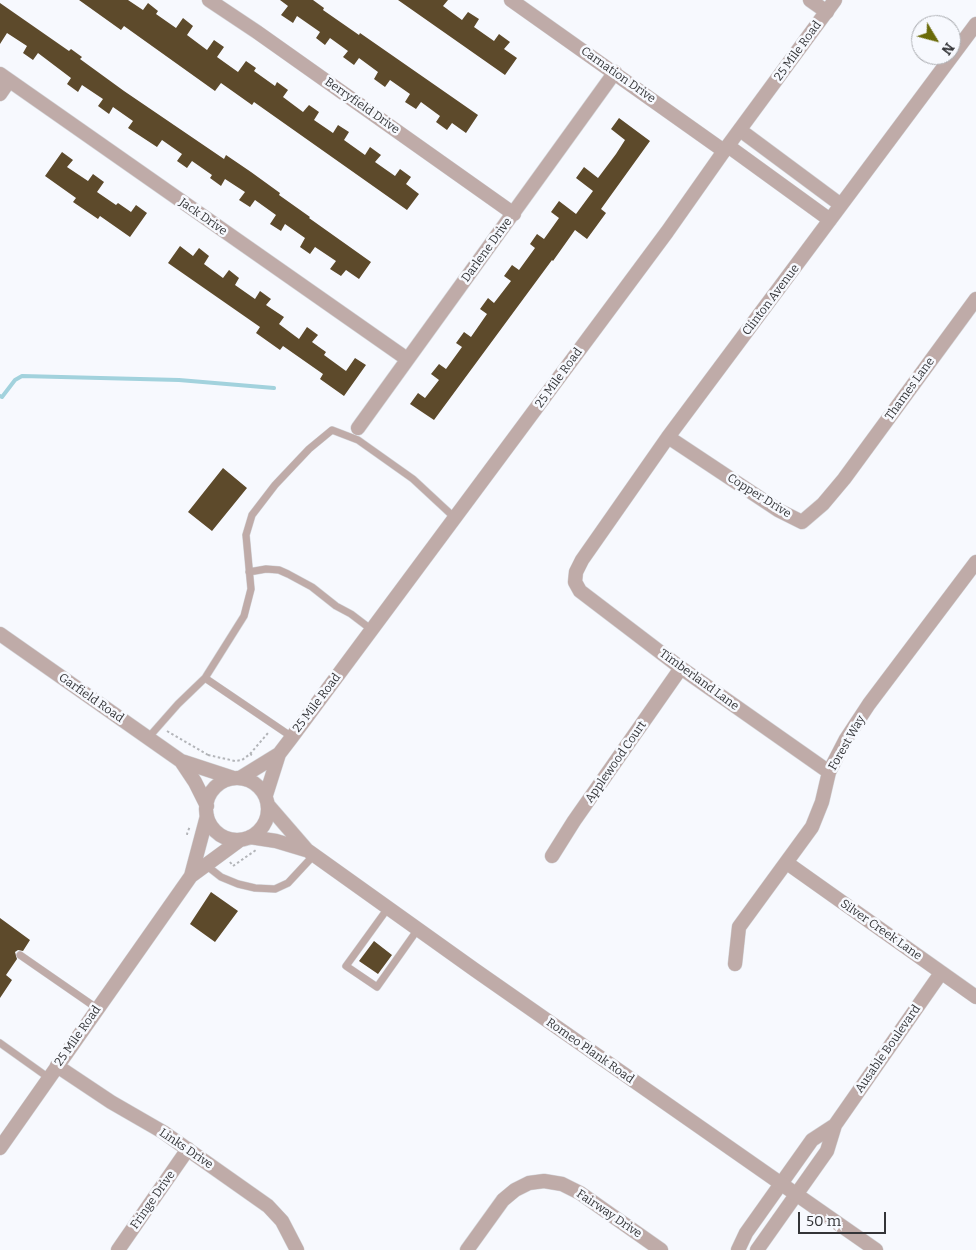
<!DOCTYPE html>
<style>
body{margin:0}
#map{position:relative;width:976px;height:1250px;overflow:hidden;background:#f7f9fe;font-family:Bitter,serif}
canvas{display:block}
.north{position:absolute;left:911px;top:15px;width:50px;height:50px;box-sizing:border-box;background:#f7f9fe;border:1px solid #a9abaf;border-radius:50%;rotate:127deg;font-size:14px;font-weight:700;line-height:20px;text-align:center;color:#343538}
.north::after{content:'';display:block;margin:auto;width:18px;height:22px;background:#6b6b09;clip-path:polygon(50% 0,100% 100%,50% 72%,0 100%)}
.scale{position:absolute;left:798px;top:1212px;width:88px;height:22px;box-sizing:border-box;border:2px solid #343538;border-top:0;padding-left:6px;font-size:15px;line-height:18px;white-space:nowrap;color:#343538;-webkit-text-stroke:4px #f7f9fe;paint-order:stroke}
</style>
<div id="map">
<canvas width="976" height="1250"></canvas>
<div class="north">N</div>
<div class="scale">50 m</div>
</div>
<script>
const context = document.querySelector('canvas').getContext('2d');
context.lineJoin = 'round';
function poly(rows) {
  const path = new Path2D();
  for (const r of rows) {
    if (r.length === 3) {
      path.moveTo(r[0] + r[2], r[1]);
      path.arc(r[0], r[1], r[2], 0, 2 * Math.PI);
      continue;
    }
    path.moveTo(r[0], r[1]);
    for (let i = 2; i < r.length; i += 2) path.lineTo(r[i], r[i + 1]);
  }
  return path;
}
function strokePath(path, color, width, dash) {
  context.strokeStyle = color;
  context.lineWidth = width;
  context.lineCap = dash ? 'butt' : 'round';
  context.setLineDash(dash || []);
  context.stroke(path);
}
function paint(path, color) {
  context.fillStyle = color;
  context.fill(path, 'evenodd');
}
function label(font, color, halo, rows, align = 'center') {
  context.font = font + ' Bitter,serif';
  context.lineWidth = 5;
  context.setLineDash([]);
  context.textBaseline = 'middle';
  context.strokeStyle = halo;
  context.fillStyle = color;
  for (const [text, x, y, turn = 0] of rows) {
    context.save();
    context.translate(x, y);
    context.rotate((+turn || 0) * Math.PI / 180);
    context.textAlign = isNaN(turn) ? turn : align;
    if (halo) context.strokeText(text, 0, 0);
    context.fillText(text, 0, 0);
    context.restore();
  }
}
strokePath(poly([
 [0,396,2,397,15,380,22,376,179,380,274,388]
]), '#a2d2dd', 4);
paint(poly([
 [79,0,128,0,143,10,148,3,158,11,156,14,176,28,183,18,193,26,187,35,207,50,214,40,224,47,217,57,238,72,246,61,256,68,254,71,275,86,277,82,288,90,283,97,303,112,309,105,319,112,314,120,333,133,338,125,349,132,344,140,365,155,370,147,381,155,375,162,395,176,400,169,411,177,406,184,419,194,407,210,254,102,252,105,221,83,215,91,124,26,121,30],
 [280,0,313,0,324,8,323,10,359,35,360,33,478,115,466,133,452,123,447,130,436,122,440,116,421,102,416,109,405,102,410,94,390,80,385,87,374,79,378,72,359,58,354,65,343,57,348,51,330,38,325,45,316,38,320,32,297,16,293,23,281,15,288,6],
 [398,0,448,0,443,6,462,20,468,12,479,19,474,27,494,41,499,34,510,42,504,49,517,58,505,75],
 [0,3,69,51,71,49,82,57,80,59,124,91,224,159,226,155,251,172,280,193,279,195,310,217,309,218,371,262,359,279,346,270,341,276,330,269,336,261,315,247,310,254,300,247,305,238,285,224,281,231,270,224,276,215,255,200,250,207,239,200,245,192,225,179,221,186,210,178,212,175,192,161,187,168,177,161,182,154,162,140,157,147,128,128,133,121,113,107,109,114,98,106,103,99,82,85,78,92,67,84,71,78,38,53,33,60,23,53,27,46,7,33,0,44],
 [619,118,650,141,601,209,606,213,587,239,575,230,553,261,552,260,434,420,410,404,418,393,425,398,439,380,431,374,439,364,446,369,462,347,456,343,464,332,471,337,487,314,480,309,488,298,494,303,511,281,504,276,512,265,519,270,535,248,530,244,537,234,544,239,559,218,551,212,559,201,576,214,593,191,576,178,584,167,598,178,616,154,625,140,611,129],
 [62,152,73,160,67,167,88,181,93,174,104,182,97,192,116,205,118,203,131,212,136,205,147,213,130,237,100,216,98,219,73,202,76,198,45,176],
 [180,246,193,256,199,248,209,256,204,264,223,278,229,270,239,278,235,285,255,299,260,291,271,299,266,305,284,317,279,324,299,339,307,327,318,335,312,342,326,352,324,355,346,371,355,358,366,365,344,396,320,379,323,374,283,346,280,350,256,333,260,327,168,263],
 [223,468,247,488,212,531,188,512],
 [211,892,238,911,215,942,190,924],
 [0,918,30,940,23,951,18,950,15,952,17,959,6,975,12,980,0,998],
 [374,941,392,955,378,974,359,961]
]), '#5d4a2b');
const service = poly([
 [249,572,266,569,279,570,288,574,312,587,336,606,351,614,372,630],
 [205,678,292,737],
 [148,738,178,704,205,678,244,616,251,589,246,535,252,515,275,485,309,449,332,430,358,440,413,479,455,518],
 [207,866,221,877,238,884,255,888,275,889,288,883,314,855],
 [388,908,346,966,377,987,418,929],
 [20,955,98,1009],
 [0,1043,49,1078]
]);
const minor = poly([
 [209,0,257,32,514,214],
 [511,0,724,151],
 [810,0,827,12],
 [0,74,407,359],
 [0,94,9,81],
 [740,130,841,205],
 [728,146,830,220],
 [358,428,615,72],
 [668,437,778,510,802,522,823,504,844,479,976,299],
 [829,772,681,668,580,591,575,582,576,572,582,560,668,437,976,24],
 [552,856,574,821,681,668],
 [787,863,976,997],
 [735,964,739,927,812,827,822,802,829,772,846,739,869,704,976,562],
 [57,1066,111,1102,163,1132,268,1206,282,1221,297,1250],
 [118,1250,188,1149],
 [467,1250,503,1200,515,1190,529,1183,544,1181,562,1184,580,1193,661,1250],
 [738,1250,746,1233,812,1140,835,1125],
 [757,1250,827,1151,835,1125,941,973]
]);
const tertiary = poly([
 [0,634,181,761,233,778],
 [181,761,195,782,207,806],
 [240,778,279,754,292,737,667,232,724,151,835,0],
 [237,809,31],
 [266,795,279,754],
 [268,805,307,850,475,970,876,1250],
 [250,837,276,841,306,850],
 [191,876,240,840],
 [0,1148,191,876,207,816]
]);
strokePath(service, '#d4d6da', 8);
strokePath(minor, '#d4d6da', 15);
strokePath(tertiary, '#d4d6da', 15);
strokePath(poly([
 [167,731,208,755],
 [250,754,268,733],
 [208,755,235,761,242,760,250,754,252,755],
 [188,834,187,834,190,826],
 [230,862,233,866,256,850]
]), '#b3b5b9', 2, [2.5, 2.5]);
strokePath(service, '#bfaba8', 7);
strokePath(minor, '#bfaba8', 14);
strokePath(tertiary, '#bfaba8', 14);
label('12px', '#343538', '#f7f9fe', [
 ["25 Mile Road",798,51,-54],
 ["Carnation Drive",618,75,35],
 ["Berryfield Drive",362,106,35],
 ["Jack Drive",203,217,35],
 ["Darlene Drive",487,250,-54],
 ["Clinton Avenue",771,300,-53],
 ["25 Mile Road",559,378,-54],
 ["Thames Lane",910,389,-54],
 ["Copper Drive",759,496,32],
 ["Timberland Lane",699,680,36],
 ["Garfield Road",91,698,35],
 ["25 Mile Road",317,703,-53],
 ["Forest Way",847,743,-60],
 ["Applewood Court",616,762,-55],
 ["Silver Creek Lane",881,930,35],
 ["25 Mile Road",78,1036,-55],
 ["Ausable Boulevard",888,1049,-55],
 ["Romeo Plank Road",590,1051,35],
 ["Links Drive",186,1149,34],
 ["Fringe Drive",153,1200,-55],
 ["Fairway Drive",609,1214,34]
]);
</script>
